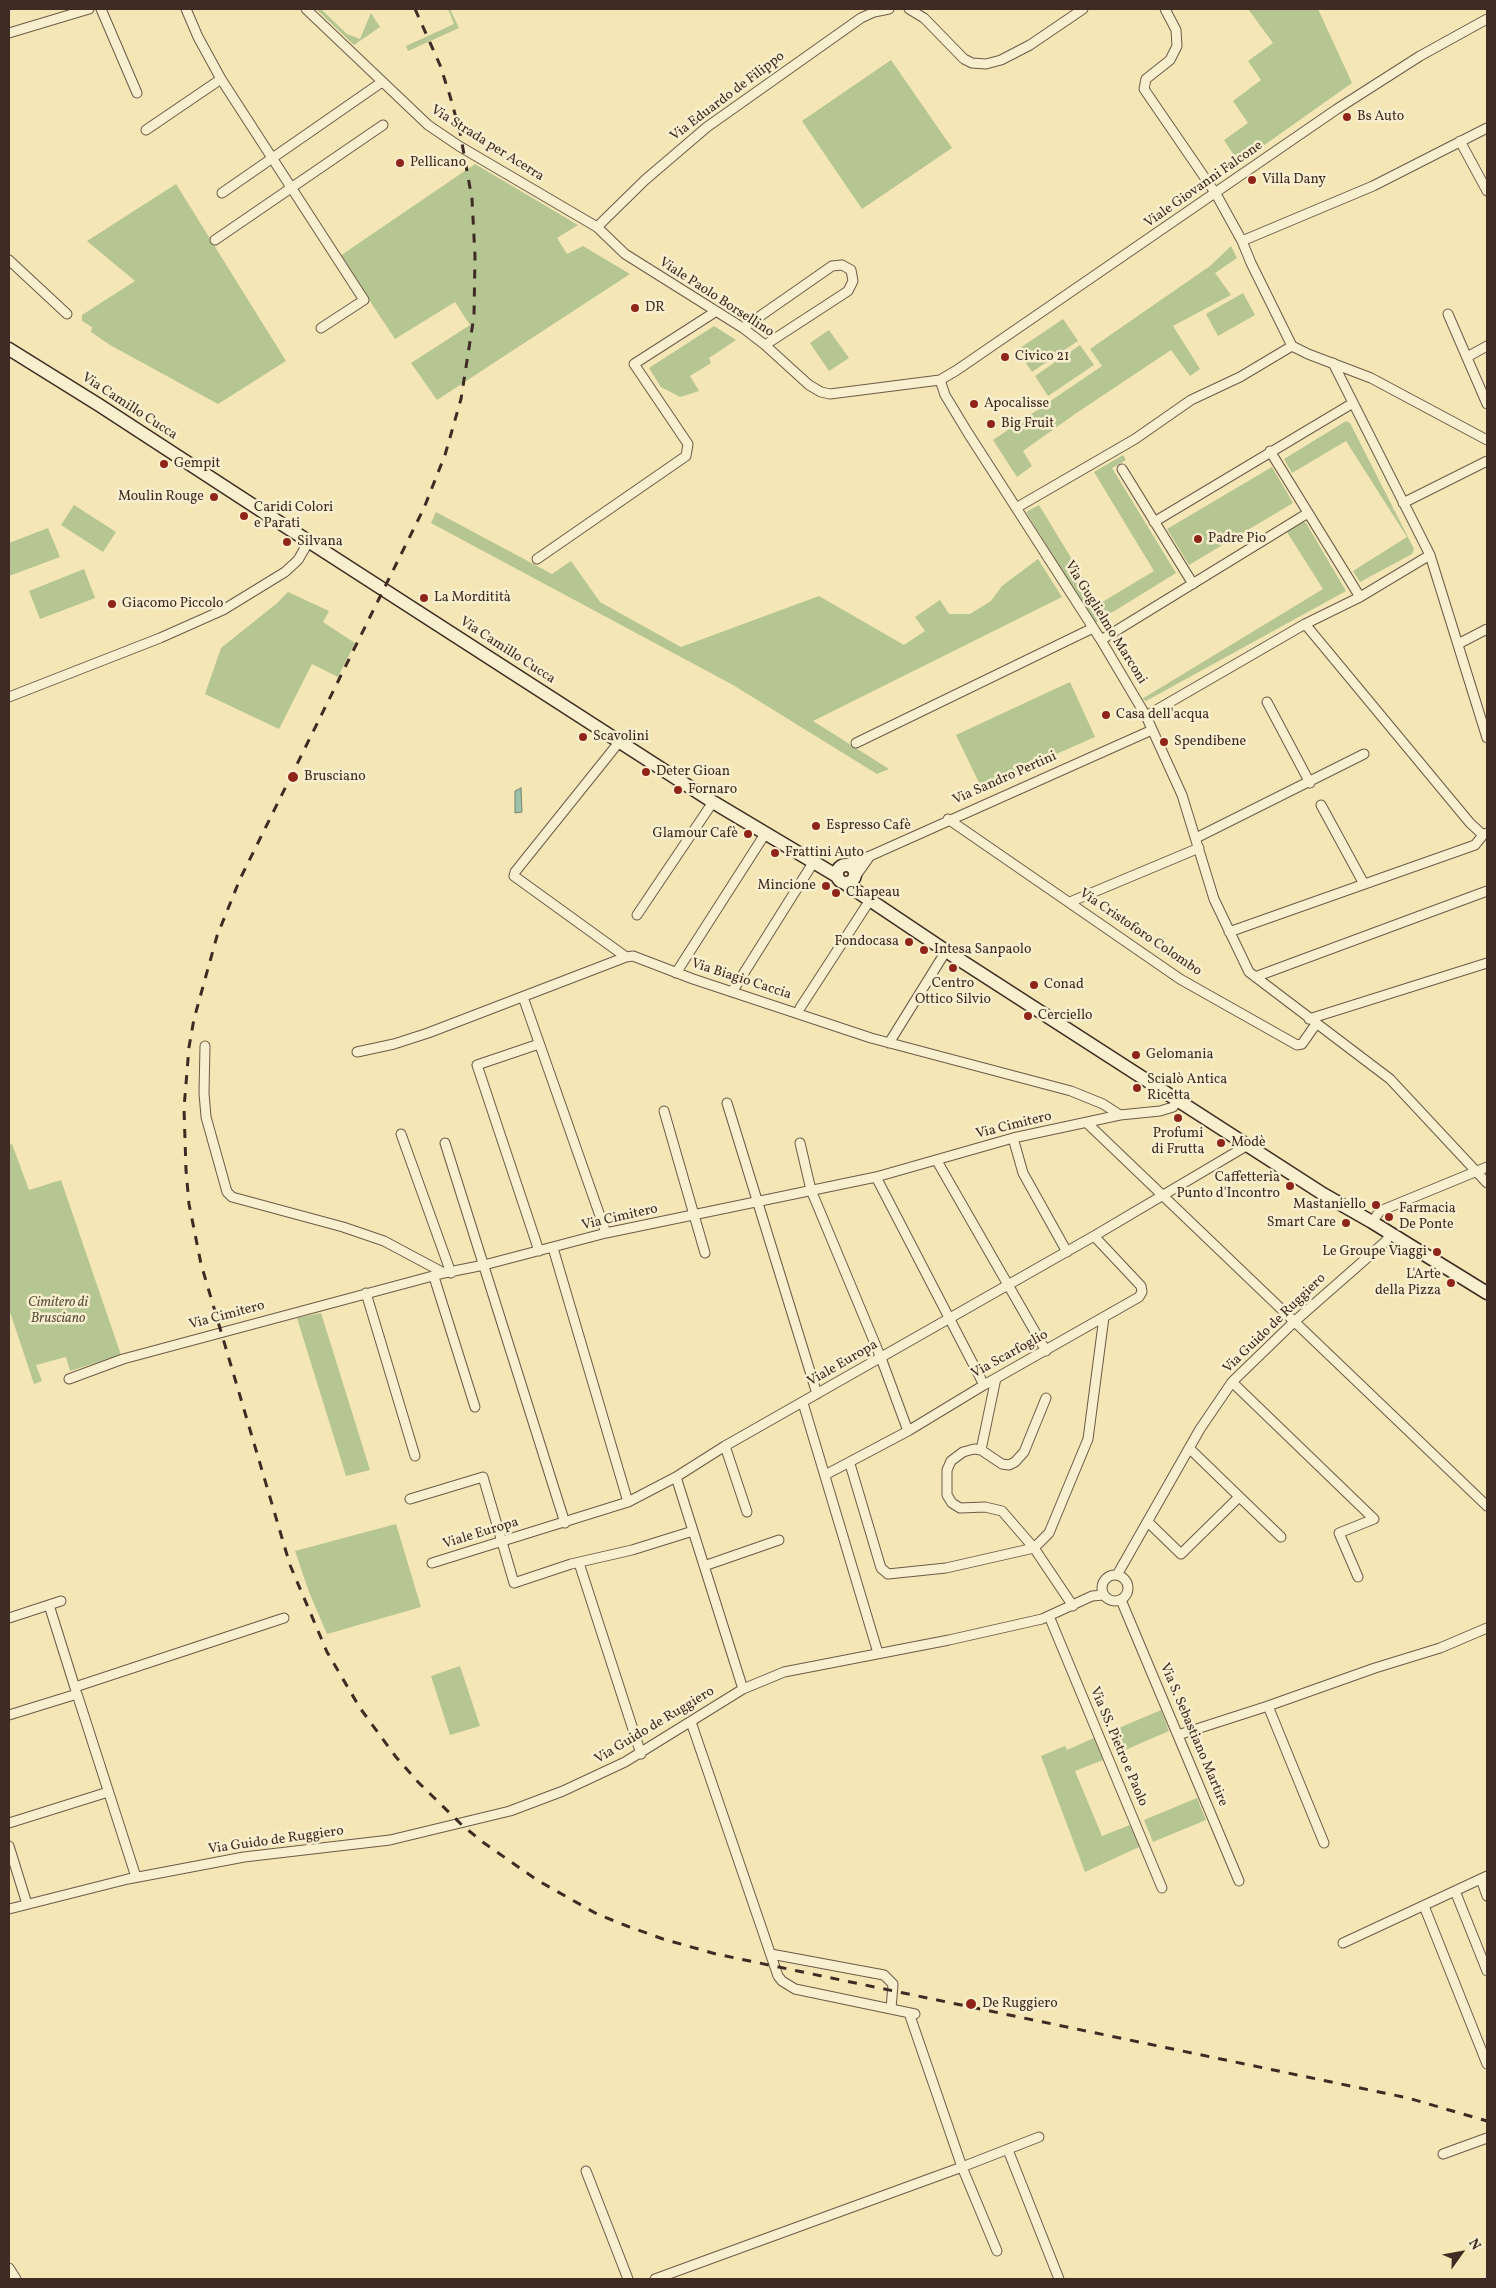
<!DOCTYPE html>
<meta charset="utf-8">
<style>
body{margin:0}
#map{position:relative;width:1496px;height:2288px;overflow:hidden;background:#f4e6b5;font-family:Vollkorn,serif}
canvas{display:block}
.frame{position:absolute;inset:0;border:10px solid #402b24;pointer-events:none}
.north{position:absolute;left:1436px;top:2228px;width:50px;height:50px;-webkit-text-stroke:4px #f8efcf;paint-order:stroke;rotate:58deg;font-size:14px;font-weight:700;line-height:20px;text-align:center;color:#402b24}
.north::after{content:'';display:block;margin:auto;width:18px;height:22px;background:#402b24;clip-path:polygon(50% 0,100% 100%,50% 72%,0 100%)}
</style>
<div id="map">
<canvas width="1496" height="2288"></canvas>
<div class="frame"></div>
<div class="north">N</div>
</div>
<script>
const context = document.querySelector('canvas').getContext('2d');
context.lineJoin = 'round';
function paint(path, color) {
  context.fillStyle = color;
  context.fill(path, 'evenodd');
}
function poly(rows) {
  const path = new Path2D();
  for (const r of rows) {
    if (r.length === 3) {
      path.moveTo(r[0] + r[2], r[1]);
      path.arc(r[0], r[1], r[2], 0, 2 * Math.PI);
      continue;
    }
    path.moveTo(r[0], r[1]);
    for (let i = 2; i < r.length; i += 2) path.lineTo(r[i], r[i + 1]);
  }
  return path;
}
function strokePath(path, color, width, dash) {
  context.strokeStyle = color;
  context.lineWidth = width;
  context.lineCap = dash ? 'butt' : 'round';
  context.setLineDash(dash || []);
  context.stroke(path);
}
function label(font, color, halo, rows, align = 'center') {
  context.font = font + ' Vollkorn,serif';
  context.lineWidth = 5;
  context.setLineDash([]);
  context.textBaseline = 'middle';
  context.strokeStyle = halo;
  context.fillStyle = color;
  for (const [text, x, y, turn = 0] of rows) {
    context.save();
    context.translate(x, y);
    context.rotate((+turn || 0) * Math.PI / 180);
    context.textAlign = isNaN(turn) ? turn : align;
    if (halo) context.strokeText(text, 0, 0);
    context.fillText(text, 0, 0);
    context.restore();
  }
}
paint(poly([
 [316,9,321,9,347,34,360,39,371,13,380,27,354,45],
 [448,9,450,9,459,28,408,51,406,46,454,24],
 [1248,9,1318,9,1352,83,1239,163,1224,140,1248,123,1233,101,1261,80,1248,61,1273,43],
 [891,60,952,148,862,209,802,121],
 [475,164,578,225,557,238,567,254,583,246,630,274,437,400,411,363,470,325,455,302,395,339,340,256],
 [176,184,286,361,218,404,110,345,91,332,92,327,82,321,82,315,135,281,87,241],
 [1231,246,1237,258,1215,273,1231,295,1173,326,1200,369,1190,376,1171,350,1075,414,1023,451,1032,466,1017,477,993,440,1102,366,1090,349,1210,266],
 [1243,293,1255,315,1218,336,1206,314],
 [1063,319,1078,341,1032,372,1017,350],
 [714,326,736,340,709,358,711,363,690,376,699,391,680,397,661,387,649,368],
 [829,330,849,358,829,371,810,343],
 [1080,345,1094,365,1048,396,1035,376],
 [1346,421,1350,423,1414,549,1412,554,1360,582,1353,571,1407,537,1346,441,1292,473,1284,459],
 [1123,455,1126,460,1112,468,1176,573,1095,623,1026,512,1039,505,1099,604,1154,571,1094,472],
 [1272,467,1293,503,1189,565,1167,529],
 [74,505,116,532,103,552,61,525],
 [436,512,552,574,571,561,600,602,681,647,819,596,904,645,925,631,915,617,940,600,949,614,970,614,991,601,1002,586,1038,559,1062,597,813,721,889,769,877,774,733,685,431,523],
 [1303,522,1306,523,1346,591,1146,701,1142,699,1323,589,1287,532],
 [48,528,60,557,9,576,9,543],
 [84,569,95,598,40,619,29,591],
 [288,592,329,611,323,622,355,643,338,677,312,664,279,729,205,694,221,648,276,604],
 [1070,682,1095,737,981,787,956,735],
 [12,1144,29,1190,61,1180,121,1355,70,1371,66,1357,36,1365,42,1381,34,1384,9,1309,9,1145],
 [321,1313,370,1470,346,1476,297,1318],
 [396,1524,421,1607,327,1634,309,1592,295,1551],
 [460,1666,480,1726,450,1735,431,1676],
 [1161,1710,1169,1731,1116,1754,1107,1733],
 [1094,1738,1103,1760,1075,1771,1102,1836,1130,1825,1139,1847,1085,1872,1041,1756,1065,1746,1067,1750],
 [1197,1798,1206,1820,1153,1842,1144,1820]
]), '#b5c693');
const water = poly([
 [521,788,522,812,515,813,515,791,521,788]
]);
paint(water, '#9cc0aa');
strokePath(water, '#778474', 1);
const street = poly([
 [101,9,137,93],
 [186,9,198,37,221,79,364,300,321,328],
 [306,9,428,125,459,146,597,227,625,254,743,328,765,345,809,385,821,392,830,394,940,380,957,370,1337,109,1420,56,1487,19],
 [909,9,924,18,964,59,972,63,986,64,1001,60,1030,45,1083,9],
 [1165,9,1176,30,1177,46,1170,60,1146,79,1144,89,1216,194,1242,241,1251,263,1292,346,1308,354,1371,378,1487,440],
 [9,33,89,9],
 [146,130,221,79],
 [1460,141,1487,191],
 [222,193,382,82],
 [597,227,645,180,707,127,861,18,874,12,889,9],
 [215,240,383,125],
 [1242,241,1373,186,1487,128],
 [9,260,67,314],
 [1448,314,1487,404],
 [743,328,832,266,842,265,851,270,853,281,848,291,765,345],
 [1467,357,1487,346],
 [1333,363,1430,555,1487,738],
 [940,380,945,395,968,433,1101,640,1146,716,1182,795,1214,899,1249,972,1390,1079,1487,1183],
 [1270,451,1360,597],
 [1122,469,1193,584],
 [1403,503,1487,461],
 [1016,508,1135,439,1191,400,1240,377,1292,346],
 [1154,522,1353,403],
 [537,559,686,456,688,444,634,364,715,312],
 [1305,624,1470,823,1483,835],
 [1101,640,1308,513],
 [1458,644,1487,629],
 [9,697,160,638,223,610,285,572,298,560,309,541],
 [1267,702,1310,783],
 [1146,716,1305,624,1360,597,1430,555],
 [620,741,515,872,514,876,626,957],
 [856,743,1093,628],
 [1321,805,1364,884],
 [948,819,1180,979,1297,1045,1302,1044,1316,1024],
 [1196,838,1364,754],
 [845,865,870,856,1152,730],
 [855,877,870,856],
 [1070,902,1199,848],
 [637,915,713,802],
 [1229,932,1475,845,1483,835,1487,833],
 [676,973,765,834],
 [1255,977,1487,891],
 [732,992,813,863],
 [523,997,606,1233],
 [800,1008,870,900],
 [1309,1019,1487,963],
 [889,1043,946,951],
 [205,1046,204,1093,206,1117,227,1192,232,1197,343,1227,384,1241,444,1273],
 [357,1052,394,1044,428,1033,626,957,633,956,693,979,871,1038,1071,1091,1103,1104,1120,1115],
 [727,1103,817,1394],
 [664,1111,705,1253],
 [1087,1123,1487,1506],
 [401,1134,451,1273],
 [1013,1138,1023,1173,1067,1252],
 [445,1143,565,1523],
 [800,1143,811,1190,881,1358,908,1431],
 [937,1161,1046,1351],
 [876,1177,984,1385],
 [1372,1222,1380,1211,1487,1167],
 [553,1248,628,1502],
 [539,1251,477,1065,539,1044],
 [434,1277,475,1407],
 [366,1293,415,1456],
 [996,1378,981,1450,974,1449,963,1452,951,1461,947,1470,947,1495,952,1503,960,1508,985,1507,1002,1511,1034,1548,1073,1606],
 [69,1379,123,1359,444,1273,484,1265,606,1233,876,1177,1013,1138,1120,1115,1160,1111,1173,1107,1178,1100],
 [1232,1382,1374,1519,1339,1533,1358,1577],
 [803,1403,878,1653],
 [725,1446,747,1512],
 [1189,1448,1281,1537],
 [981,1450,1002,1464,1009,1465,1015,1462,1024,1452,1046,1398],
 [850,1464,881,1568,888,1574,946,1568,1034,1548,1049,1533,1088,1439,1104,1317],
 [825,1475,908,1431,984,1385,1139,1297,1142,1292,1141,1286,1094,1236],
 [676,1477,743,1689],
 [410,1499,483,1477,514,1583,571,1564,632,1550,693,1531],
 [1148,1522,1181,1554,1239,1497],
 [432,1563,628,1502,676,1477,725,1446,1094,1236,1248,1145],
 [579,1563,641,1754],
 [704,1566,779,1540],
 [1115,1588,13],
 [1117,1575,1200,1429,1232,1382,1295,1321,1385,1242,1391,1234],
 [1121,1600,1239,1881],
 [49,1605,76,1691],
 [1049,1616,1162,1888],
 [9,1618,61,1601],
 [75,1687,284,1618],
 [1268,1706,1324,1843],
 [9,1715,77,1694,136,1877],
 [691,1722,778,1976,782,1981,795,1989,915,2014],
 [1178,1735,1268,1706,1375,1668,1440,1648,1487,1628],
 [9,1823,105,1793],
 [9,1846,27,1904],
 [1481,1879,1487,1896],
 [1455,1891,1487,1971],
 [1424,1906,1487,2064],
 [9,1909,128,1879,244,1857,390,1840,510,1811,563,1791,625,1762,743,1689,784,1672,949,1640,1042,1619,1092,1596,1104,1595],
 [1343,1943,1487,1876],
 [771,1954,884,1975,893,1984,891,2009],
 [1008,2150,1059,2279],
 [1443,2154,1487,2138],
 [586,2171,628,2279],
 [997,2251,962,2167,1039,2137],
 [9,2268,16,2279],
 [655,2279,962,2167,909,2013]
]);
const secondary = poly([
 [9,349,99,405,274,519,713,802,837,876],
 [846,874,9],
 [846,884,946,951,1323,1194,1372,1222,1487,1293]
]);
strokePath(street, '#6d5a48', 11);
strokePath(secondary, '#402b24', 15);
strokePath(street, '#f8efcf', 9);
strokePath(secondary, '#f8efcf', 12);
strokePath(poly([
 [415,9,440,65,450,96,460,132,472,199,475,256,474,316,461,399,445,455,424,508,240,879,217,936,194,1019,189,1047,184,1108,186,1170,189,1204,201,1264,290,1565,327,1652,360,1708,396,1757,418,1782,463,1826,484,1843,537,1880,597,1914,627,1926,663,1939,716,1954,1408,2098,1487,2121]
]), '#402b24', 3, [9, 9]);
for (const [x, y, r, color] of [
 [1347,117,5,"#8f2418"],
 [400,163,5,"#8f2418"],
 [1252,180,5,"#8f2418"],
 [635,308,5,"#8f2418"],
 [1005,357,5,"#8f2418"],
 [974,404,5,"#8f2418"],
 [991,424,5,"#8f2418"],
 [164,464,5,"#8f2418"],
 [214,497,5,"#8f2418"],
 [244,516,5,"#8f2418"],
 [1198,539,5,"#8f2418"],
 [287,542,5,"#8f2418"],
 [424,598,5,"#8f2418"],
 [112,604,5,"#8f2418"],
 [1106,715,5,"#8f2418"],
 [583,737,5,"#8f2418"],
 [1164,742,5,"#8f2418"],
 [646,772,5,"#8f2418"],
 [293,777,6,"#8f2418"],
 [678,790,5,"#8f2418"],
 [816,826,5,"#8f2418"],
 [748,834,5,"#8f2418"],
 [775,853,5,"#8f2418"],
 [826,886,5,"#8f2418"],
 [836,893,5,"#8f2418"],
 [909,942,5,"#8f2418"],
 [924,950,5,"#8f2418"],
 [953,968,5,"#8f2418"],
 [1034,985,5,"#8f2418"],
 [1028,1016,5,"#8f2418"],
 [1136,1055,5,"#8f2418"],
 [1137,1088,5,"#8f2418"],
 [1178,1118,5,"#8f2418"],
 [1221,1143,5,"#8f2418"],
 [1290,1186,5,"#8f2418"],
 [1376,1205,5,"#8f2418"],
 [1389,1217,5,"#8f2418"],
 [1346,1223,5,"#8f2418"],
 [1437,1252,5,"#8f2418"],
 [1451,1283,5,"#8f2418"],
 [971,2004,6,"#8f2418"]
]) {
  const dot = new Path2D();
  dot.arc(x, y, r, 0, 2 * Math.PI);
  context.fillStyle = color;
  context.fill(dot);
  strokePath(dot, '#f8efcf', 2);
}
label('14px', '#402b24', '#f8efcf', [
 ["Via Eduardo de Filippo",728,97,-37],
 ["Via Strada per Acerra",487,144,32],
 ["Viale Giovanni Falcone",1204,185,-35],
 ["Viale Paolo Borsellino",716,298,33],
 ["Via Camillo Cucca",129,407,33],
 ["Via Guglielmo Marconi",1105,623,58],
 ["Via Camillo Cucca",507,651,33],
 ["Via Sandro Pertini",1005,779,-24],
 ["Via Cristoforo Colombo",1140,933,34],
 ["Via Biagio Caccia",741,980,18],
 ["Via Cimitero",1014,1126,-14],
 ["Via Cimitero",620,1218,-13],
 ["Via Cimitero",227,1316,-15],
 ["Via Guido de Ruggiero",1275,1324,-44],
 ["Via Scarfoglio",1010,1355,-29],
 ["Viale Europa",843,1364,-30],
 ["Viale Europa",481,1534,-17],
 ["Via Guido de Ruggiero",655,1726,-31],
 ["Via S. Sebastiano Martire",1193,1735,67],
 ["Via SS. Pietro e Paolo",1118,1747,67],
 ["Via Guido de Ruggiero",276,1841,-8]
]);
label('14px', '#402b24', '#f8efcf', [
 ["Bs Auto",1357,117],
 ["Pellicano",410,163],
 ["Villa Dany",1262,180],
 ["DR",645,308],
 ["Civico 21",1015,357],
 ["Apocalisse",984,404],
 ["Big Fruit",1001,424],
 ["Gempit",174,464],
 ["Moulin Rouge",204,497,"right"],
 ["Caridi Colori",254,508],
 ["e Parati",254,524],
 ["Padre Pio",1208,539],
 ["Silvana",297,542],
 ["La Morditità",434,598],
 ["Giacomo Piccolo",122,604],
 ["Casa dell'acqua",1116,715],
 ["Scavolini",593,737],
 ["Spendibene",1174,742],
 ["Deter Gioan",656,772],
 ["Brusciano",304,777],
 ["Fornaro",688,790],
 ["Espresso Cafè",826,826],
 ["Glamour Cafè",738,834,"right"],
 ["Frattini Auto",785,853],
 ["Mincione",816,886,"right"],
 ["Chapeau",846,893],
 ["Fondocasa",899,942,"right"],
 ["Intesa Sanpaolo",934,950],
 ["Centro",953,984,"center"],
 ["Ottico Silvio",953,1000,"center"],
 ["Conad",1044,985],
 ["Cerciello",1038,1016],
 ["Gelomania",1146,1055],
 ["Scialò Antica",1147,1080],
 ["Ricetta",1147,1096],
 ["Profumi",1178,1134,"center"],
 ["di Frutta",1178,1150,"center"],
 ["Modè",1231,1143],
 ["Caffetteria",1280,1178,"right"],
 ["Punto d'Incontro",1280,1194,"right"],
 ["Mastaniello",1366,1205,"right"],
 ["Farmacia",1399,1209],
 ["De Ponte",1399,1225],
 ["Smart Care",1336,1223,"right"],
 ["Le Groupe Viaggi",1427,1252,"right"],
 ["L'Arte",1441,1275,"right"],
 ["della Pizza",1441,1291,"right"],
 ["De Ruggiero",982,2004]
], 'left');
label('italic 14px', '#5d5240', '#f8efcf', [
 ["Cimitero di",58,1303],
 ["Brusciano",58,1319]
]);
</script>
